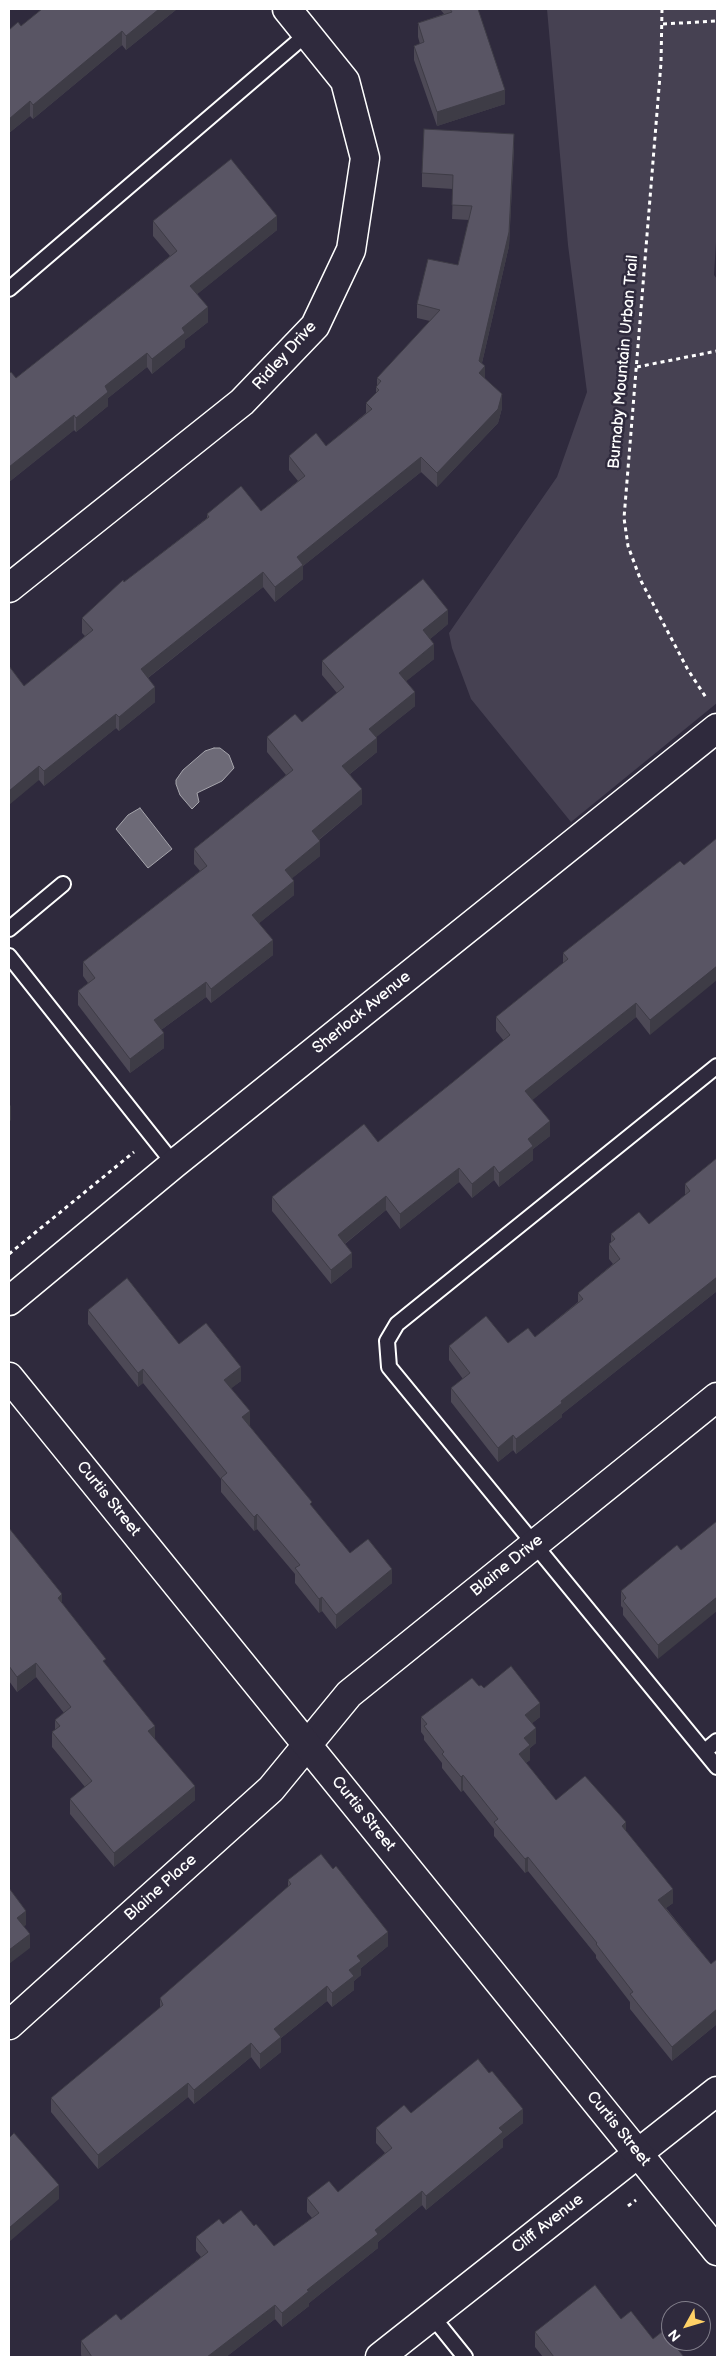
<!DOCTYPE html>
<style>
body{margin:0}
#map{position:relative;width:726px;height:2366px;overflow:hidden;background:#2f2a3d;font-family:"Balsamiq Sans",sans-serif}
canvas{display:block}
.frame{position:absolute;inset:0;border:10px solid #fff;pointer-events:none}
.north{position:absolute;left:661px;top:2301px;width:50px;height:50px;box-sizing:border-box;background:#2f2a3d;border:1px solid #827f8b;border-radius:50%;rotate:231deg;font-size:14px;font-weight:700;line-height:20px;text-align:center;color:#fff}
.north::after{content:'';display:block;margin:auto;width:18px;height:22px;background:#ffd166;clip-path:polygon(50% 0,100% 100%,50% 72%,0 100%)}
</style>
<div id="map">
<canvas width="726" height="2366"></canvas>
<div class="frame"></div>
<div class="north">N</div>
</div>
<script>
const context = document.querySelector('canvas').getContext('2d');
context.lineJoin = 'round';
function paint(path, color) {
  context.fillStyle = color;
  context.fill(path, 'evenodd');
}
function poly(rows) {
  const path = new Path2D();
  for (const r of rows) {
    path.moveTo(r[0], r[1]);
    for (let i = 2; i < r.length; i += 2) path.lineTo(r[i], r[i + 1]);
  }
  return path;
}
function strokePath(path, color, width, dash) {
  context.strokeStyle = color;
  context.lineWidth = width;
  context.lineCap = dash ? 'butt' : 'round';
  context.setLineDash(dash || []);
  context.stroke(path);
}
function label(font, color, halo, rows, align = 'center') {
  context.font = font + ' "Balsamiq Sans",sans-serif';
  context.lineWidth = 5;
  context.setLineDash([]);
  context.textBaseline = 'middle';
  context.strokeStyle = halo;
  context.fillStyle = color;
  for (const [text, x, y, turn = 0] of rows) {
    context.save();
    context.translate(x, y);
    context.rotate((+turn || 0) * Math.PI / 180);
    context.textAlign = isNaN(turn) ? turn : align;
    if (halo) context.strokeText(text, 0, 0);
    context.fillText(text, 0, 0);
    context.restore();
  }
}
paint(poly([
 [547,9,717,9,717,226,714,275,717,279,717,703,571,822,471,699,452,648,449,633,557,477,587,392,568,245]
]), '#464152');
const water = poly([
 [214,748,220,748,229,755,234,768,222,781,197,793,199,802,192,809,180,795,176,784,176,780,183,770,205,751,214,748],
 [140,808,172,849,148,868,116,829,128,815,140,808]
]);
paint(water, '#6d6a77');
strokePath(water, '#a7a6ad', 1);
const lane = poly([
 [9,289,308,33],
 [9,929,63,884],
 [9,956,174,1164],
 [717,1066,397,1324,387,1341,389,1367,717,1767],
 [705,1751,717,1741],
 [432,2316,465,2357]
]);
const street = poly([
 [9,588,242,402,315,326,351,250,365,158,345,81,287,9],
 [9,1301,174,1164,717,728],
 [9,2025,271,1789,349,1694,717,1397],
 [380,2357,717,2091]
]);
const secondary = poly([
 [9,1377,717,2251]
]);
strokePath(lane, '#fff', 18);
strokePath(street, '#fff', 31);
strokePath(secondary, '#fff', 31);
strokePath(poly([
 [662,9,661,63,624,518,628,546,641,581,688,670,707,699],
 [663,24,717,21],
 [637,367,717,351],
 [9,1254,134,1152],
 [628,2206,636,2200]
]), '#fff', 3, [4, 4]);
strokePath(lane, '#2f2a3d', 14);
strokePath(street, '#2f2a3d', 28);
strokePath(secondary, '#2f2a3d', 28);
paint(poly([
 [42,9,177,9,126,50,122,45,33,119,30,116,9,133,9,30,21,26],
 [440,9,478,9,505,104,437,126,414,60,414,46,420,44,418,37,418,23,444,14],
 [514,148,509,246,482,363,485,379,502,408,498,423,437,487,421,472,303,566,303,579,275,602,263,587,148,678,155,702,119,731,116,728,44,786,39,780,24,686,85,636,82,633,82,618,124,582,207,518,207,514,261,511,298,481,289,470,289,456,326,446,366,413,366,403,376,393,376,387,377,386,377,378,430,321,417,318,417,304,458,265,469,220,452,219,453,189,422,187,422,173],
 [153,221,277,230,197,294,208,322,185,340,185,347,152,374,147,367,108,398,108,406,76,432,74,430,9,482,9,373,16,378,170,256,153,236],
 [448,624,430,639,434,659,406,681,415,706,376,737,377,752,350,774,362,804,319,840,320,856,292,878,294,895,259,923,273,955,211,1003,206,997,161,1030,164,1048,130,1073,78,1005,78,991,88,983,83,976,83,962,200,871,194,864,194,849,286,775,267,752,267,737,302,722,337,693,322,675,322,661],
 [680,861,650,1035,636,1017,532,1100,550,1136,533,1149,533,1160,499,1187,494,1180,472,1198,459,1182,400,1229,386,1210,345,1244,352,1267,331,1284,272,1211,272,1197,378,1142,504,1041,496,1031,496,1017,563,963,563,953],
 [717,1158,717,1291,562,1414,562,1417,516,1454,513,1450,498,1462,451,1402,451,1388,463,1379,449,1360,449,1346,508,1343,535,1337,578,1302,578,1293,613,1264,609,1259,609,1244,611,1243,611,1234,649,1224,685,1195,685,1184],
 [88,1310,179,1344,241,1381,231,1388,249,1425,312,1507,350,1553,392,1583,336,1629,322,1611,319,1613,295,1583,295,1574,257,1529,254,1531,221,1492,221,1479,143,1383,138,1387,88,1324],
 [9,1528,106,1665,195,1800,114,1867,70,1814,70,1799,85,1787,52,1747,52,1732,55,1730,55,1720,64,1713,36,1677,17,1692,9,1681],
 [677,1545,658,1659,623,1615,623,1608,621,1606,621,1591],
 [479,1686,484,1688,540,1717,532,1723,536,1743,530,1748,530,1760,526,1763,556,1800,626,1831,673,1903,666,1908,711,1964,717,1959,717,2024,672,2061,630,2009,630,2002,596,1958,596,1955,528,1871,525,1873,494,1836,494,1829,463,1790,461,1792,442,1768,442,1763,424,1740,424,1736,421,1732,421,1717],
 [288,1880,388,1946,361,1968,361,1975,354,1981,354,1990,332,2007,327,2001,281,2038,281,2052,260,2069,251,2057,194,2104,188,2097,98,2169,51,2112,51,2098,160,2008,160,1998,288,1887],
 [411,2113,523,2123,503,2139,503,2147,426,2210,422,2205,378,2242,378,2248,309,2303,309,2306,282,2327,275,2319,226,2357,82,2357,81,2355,81,2341,121,2320,201,2257,196,2251,196,2237,223,2224,254,2226,274,2246,312,2218,307,2212,307,2198,338,2192,385,2153,376,2143,376,2128],
 [621,2319,684,2357,543,2357,535,2347,535,2332]
]), '#4d4956');
paint(poly([
 [159,9,177,9,126,50,126,36],
 [122,31,122,45,33,119,33,105],
 [505,90,505,104,437,126,437,112],
 [30,101,30,116,9,133,9,119],
 [514,134,509,246,480,371,485,366,485,380,479,373,479,361],
 [277,216,277,230,190,300,190,286],
 [208,307,208,322,185,340,185,347,152,374,152,359,182,328],
 [147,353,147,367,108,398,108,406,76,432,76,418,105,386],
 [502,394,502,408,498,423,437,487,437,473],
 [74,415,74,430,9,482,9,467],
 [421,457,421,472,303,566,303,579,275,602,275,587,297,557],
 [263,572,263,587,141,683,141,669],
 [448,610,448,624,423,645,423,630],
 [434,644,434,659,399,687,399,673],
 [155,687,155,702,119,731,119,717],
 [415,692,415,706,369,743,369,729],
 [116,714,116,728,44,786,44,771],
 [377,738,377,752,342,780,342,766],
 [39,766,39,780,9,805,9,791],
 [362,789,362,804,312,845,312,831],
 [320,841,320,856,285,884,285,870],
 [294,881,294,895,252,929,252,915],
 [273,940,273,955,211,1003,211,989],
 [717,966,717,980,650,1035,650,1020],
 [206,982,206,997,154,1035,154,1020],
 [636,1003,636,1017,525,1106,525,1091],
 [164,1033,164,1048,130,1073,130,1059],
 [11,1105,11,1120,9,1122,9,1107],
 [550,1121,550,1136,533,1149,533,1160,499,1187,499,1173,528,1139],
 [494,1166,494,1180,472,1198,472,1184],
 [459,1168,459,1182,400,1229,400,1214],
 [386,1196,386,1210,338,1249,338,1235],
 [352,1253,352,1267,331,1284,331,1270],
 [717,1277,717,1291,562,1414,562,1417,516,1454,516,1439,561,1401],
 [241,1367,241,1381,224,1394,224,1380],
 [143,1369,143,1383,138,1387,138,1373],
 [250,1411,250,1425,242,1431,242,1417],
 [513,1435,513,1450,498,1462,498,1448],
 [257,1514,257,1529,254,1531,254,1517],
 [392,1569,392,1583,336,1629,336,1615],
 [62,1594,62,1609,58,1598],
 [322,1597,322,1611,319,1613,319,1599],
 [717,1597,717,1611,658,1659,658,1645],
 [36,1663,36,1677,17,1692,17,1677],
 [540,1703,540,1717,525,1729,525,1715],
 [155,1726,155,1740,148,1731],
 [536,1728,536,1743,530,1748,530,1760,519,1768,519,1754,524,1738],
 [463,1775,463,1790,461,1792,461,1777],
 [195,1786,195,1800,114,1867,114,1853],
 [626,1822,626,1836,622,1826],
 [528,1857,528,1871,525,1873,525,1859],
 [673,1889,673,1903,658,1914,658,1900],
 [26,1911,26,1925,17,1932,17,1918],
 [388,1932,388,1946,361,1968,361,1975,354,1981,354,1990,332,2007,332,1993,349,1970,357,1956],
 [30,1934,30,1948,9,1964,9,1950],
 [327,1986,327,2001,281,2038,281,2052,260,2069,260,2054,274,2029],
 [717,2009,717,2024,672,2061,672,2047],
 [251,2043,251,2057,194,2104,194,2090],
 [188,2083,188,2097,98,2169,98,2155],
 [523,2109,523,2123,503,2139,503,2147,426,2210,426,2196,499,2128],
 [59,2185,59,2199,9,2242,9,2228],
 [422,2191,422,2205,378,2242,378,2248,309,2303,309,2306,282,2327,282,2313,307,2290,375,2230],
 [275,2305,275,2319,226,2357,207,2357]
]), '#3e3c46');
const building = poly([
 [42,9,159,9,126,36,122,31,33,105,30,101,9,119,9,30,18,22,21,26,42,9],
 [450,9,478,9,505,90,437,112,414,46,424,42,418,23,452,12,450,9],
 [424,129,514,134,509,232,479,361,485,366,479,373,502,394,498,409,437,473,421,457,297,557,303,565,275,587,263,572,141,669,155,687,119,717,116,714,44,771,39,766,9,791,9,666,24,686,93,630,82,618,123,580,124,582,209,517,207,514,241,486,261,511,305,476,289,456,316,433,326,446,372,409,366,403,379,390,376,387,381,381,377,378,440,310,417,304,428,259,458,265,472,206,452,205,453,175,422,173,424,129],
 [231,159,277,216,190,286,208,307,182,328,185,333,152,359,147,353,105,386,108,392,76,418,74,415,9,467,9,373,11,372,16,378,177,251,153,221,231,159],
 [423,579,448,610,423,630,434,644,399,673,415,692,369,729,377,738,342,766,362,789,312,831,320,841,285,870,294,881,252,915,273,940,211,989,206,982,154,1020,164,1033,130,1059,78,991,95,978,83,962,207,866,194,849,293,770,267,737,295,714,302,722,344,687,322,661,423,579],
 [717,838,717,966,650,1020,636,1003,525,1091,550,1121,528,1139,533,1146,499,1173,494,1166,472,1184,459,1168,400,1214,386,1196,338,1235,352,1253,331,1270,272,1197,364,1124,378,1142,453,1082,510,1035,496,1017,568,959,563,953,680,861,684,865,717,838],
 [717,1158,717,1277,561,1401,562,1403,516,1439,513,1435,498,1448,451,1388,470,1373,449,1346,486,1316,508,1343,528,1328,535,1337,583,1299,578,1293,620,1259,609,1244,615,1239,611,1234,639,1212,649,1224,690,1191,685,1184,717,1158],
 [127,1278,179,1344,206,1323,241,1367,224,1380,250,1411,242,1417,312,1502,310,1504,350,1553,368,1539,392,1569,336,1615,322,1597,319,1599,295,1568,300,1565,257,1514,254,1517,221,1478,227,1473,143,1369,138,1373,88,1310,127,1278],
 [717,1521,717,1597,658,1645,623,1601,626,1598,621,1591,677,1545,681,1550,717,1521],
 [9,1528,62,1594,58,1598,106,1659,103,1661,155,1726,148,1731,195,1786,114,1853,70,1799,92,1781,52,1732,60,1726,55,1720,71,1707,36,1663,17,1677,9,1666,9,1528],
 [511,1666,540,1703,525,1715,536,1728,524,1738,530,1745,519,1754,556,1800,585,1776,626,1822,622,1826,673,1889,658,1900,711,1964,717,1959,717,2009,672,2047,630,1994,633,1992,596,1944,597,1943,528,1857,525,1859,494,1822,498,1819,463,1775,461,1777,442,1754,444,1752,424,1726,427,1724,421,1717,472,1678,479,1686,481,1685,484,1688,511,1666],
 [321,1854,333,1869,336,1866,388,1932,357,1956,361,1961,349,1970,354,1976,332,1993,327,1986,274,2029,281,2037,260,2054,251,2043,194,2090,188,2083,98,2155,51,2098,163,2005,160,1998,291,1884,288,1880,321,1854],
 [9,1888,26,1911,17,1918,30,1934,9,1950,9,1888],
 [478,2059,489,2073,492,2071,523,2109,499,2128,503,2132,426,2196,422,2191,375,2230,378,2234,307,2290,309,2291,282,2313,275,2305,207,2357,92,2357,81,2341,116,2314,121,2320,208,2252,196,2237,219,2219,223,2224,241,2210,254,2226,256,2224,274,2246,319,2213,307,2198,329,2181,338,2192,392,2148,376,2128,404,2105,411,2113,478,2059],
 [14,2133,59,2185,9,2228,9,2138,14,2133],
 [595,2285,621,2319,631,2311,653,2339,663,2331,684,2357,554,2357,535,2332,595,2285]
]);
paint(building, '#595564');
strokePath(building, '#3e3c46', 1);
label('16px', '#fff', '#2f2a3d', [
 ["Ridley Drive",285,356,-48],
 ["Burnaby Mountain Urban Trail",624,362,-85],
 ["Sherlock Avenue",362,1013,-39],
 ["Curtis Street",108,1499,51],
 ["Blaine Drive",507,1566,-39],
 ["Curtis Street",363,1814,51],
 ["Blaine Place",161,1888,-42],
 ["Curtis Street",618,2129,51],
 ["Cliff Avenue",548,2224,-38]
]);
</script>
